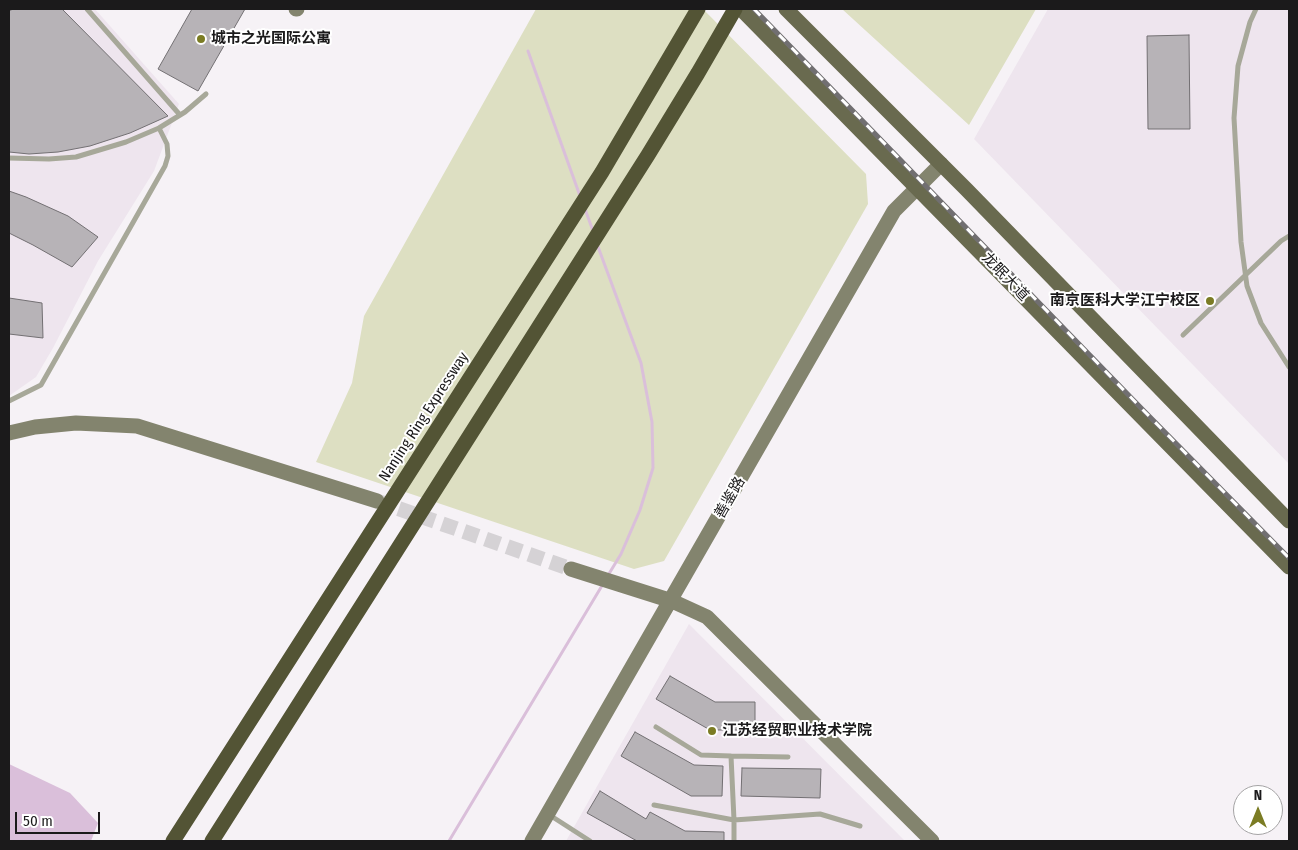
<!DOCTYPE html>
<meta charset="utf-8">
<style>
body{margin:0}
#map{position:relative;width:1298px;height:850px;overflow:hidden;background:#f6f2f6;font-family:"Fira Sans Condensed",sans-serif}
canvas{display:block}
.frame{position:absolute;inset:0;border:10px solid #1b1a1b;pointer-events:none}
.north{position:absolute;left:1233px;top:785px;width:50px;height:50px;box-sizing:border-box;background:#fff;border:1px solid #a4a3a4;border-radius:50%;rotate:0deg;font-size:14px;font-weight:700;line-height:20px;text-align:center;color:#1b1a1b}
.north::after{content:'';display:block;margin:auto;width:18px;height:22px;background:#7b7c24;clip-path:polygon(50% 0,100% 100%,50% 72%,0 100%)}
.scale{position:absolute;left:15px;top:812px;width:85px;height:22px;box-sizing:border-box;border:2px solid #1b1a1b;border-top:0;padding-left:6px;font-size:15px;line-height:18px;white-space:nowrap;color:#1b1a1b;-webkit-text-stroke:4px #fff;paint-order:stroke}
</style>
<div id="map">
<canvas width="1298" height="850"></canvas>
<div class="frame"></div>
<div class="north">N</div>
<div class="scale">50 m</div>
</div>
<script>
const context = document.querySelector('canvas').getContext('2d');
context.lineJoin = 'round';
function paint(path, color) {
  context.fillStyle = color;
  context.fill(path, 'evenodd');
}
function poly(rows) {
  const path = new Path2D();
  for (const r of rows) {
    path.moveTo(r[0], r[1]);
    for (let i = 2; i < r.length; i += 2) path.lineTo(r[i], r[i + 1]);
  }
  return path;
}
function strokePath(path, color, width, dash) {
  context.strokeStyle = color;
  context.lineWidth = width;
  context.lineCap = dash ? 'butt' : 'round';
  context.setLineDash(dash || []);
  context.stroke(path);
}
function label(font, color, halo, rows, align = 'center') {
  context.font = font + ' "Fira Sans Condensed","Noto Sans SC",sans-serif';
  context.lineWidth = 4;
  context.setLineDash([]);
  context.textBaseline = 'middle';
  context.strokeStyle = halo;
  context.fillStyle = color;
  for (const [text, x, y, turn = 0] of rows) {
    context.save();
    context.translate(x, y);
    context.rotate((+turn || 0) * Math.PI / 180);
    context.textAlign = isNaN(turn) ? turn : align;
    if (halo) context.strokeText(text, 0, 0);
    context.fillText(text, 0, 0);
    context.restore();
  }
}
paint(poly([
 [9,9,95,9,179,104,154,171,98,261,53,348,36,377,9,396],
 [1048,9,1289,9,1289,464,974,139],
 [689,624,905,841,566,841]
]), '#eee5ee');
paint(poly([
 [536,9,703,9,866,174,868,204,664,561,634,569,316,462,352,383,364,316],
 [842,9,1036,9,969,125]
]), '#dddfc2');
paint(poly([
 [9,764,70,793,98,823,91,841,9,841]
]), '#dabfda');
strokePath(poly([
 [528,51,580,196],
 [585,209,593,231],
 [597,244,641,363,652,422,653,468,640,510,621,554,607,577],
 [449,841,603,584]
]), '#dabfda', 3);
const building = poly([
 [13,9,62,9,168,116,130,133,90,146,58,152,29,154,9,152,9,11,13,9],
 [192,9,245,9,198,91,158,69,192,9],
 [1189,35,1190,129,1148,129,1147,36,1189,35],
 [9,191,26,197,68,216,98,237,72,267,33,245,9,233,9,191],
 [9,298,42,303,43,338,9,334,9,298],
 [670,676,715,702,755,702,755,730,710,730,656,699,670,676],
 [635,732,694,765,723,766,722,796,691,796,621,756,635,732],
 [742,768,821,769,820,798,741,796,742,768],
 [600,791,646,819,650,812,685,831,724,832,724,841,637,841,587,813,600,791]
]);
paint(building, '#b7b3b7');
strokePath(building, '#737073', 1);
strokePath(poly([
 [377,501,571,569]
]), '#d5d2d5', 15, [15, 8]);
strokePath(poly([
 [87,9,180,115],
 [1256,9,1250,22,1238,66,1234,118,1241,242,1247,286,1261,323,1289,367],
 [9,158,49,159,76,157,126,142,159,128,185,112,206,94],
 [1183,335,1281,241,1289,236],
 [9,401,41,385,165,166,168,156,167,144,159,128],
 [656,727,701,755,731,756,734,820,734,841],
 [731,756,788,757],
 [654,805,734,820,820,814,860,826],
 [548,814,590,841]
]), '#a7a899', 5);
strokePath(poly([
 [296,9,297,9],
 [9,433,35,427,76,423,137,426,377,501],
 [571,569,672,601,707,617,932,841],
 [532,841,894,211,941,164]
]), '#83846e', 15);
strokePath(poly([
 [741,9,1289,567],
 [786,9,967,190,1289,521]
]), '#696a4f', 15);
strokePath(poly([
 [173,841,602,172,698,9],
 [212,841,648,155,698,73,735,9]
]), '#535435', 15);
const rail = poly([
 [754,9,1144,411,1289,558]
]);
strokePath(rail, '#716f71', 5);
strokePath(rail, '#fff', 3, [9]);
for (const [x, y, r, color] of [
 [201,39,5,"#7b7c24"],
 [1210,301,5,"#7b7c24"],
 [712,731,5,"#7b7c24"]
]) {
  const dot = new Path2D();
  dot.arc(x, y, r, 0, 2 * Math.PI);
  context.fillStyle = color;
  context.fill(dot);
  strokePath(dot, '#fff', 2);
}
label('bold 15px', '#1b1a1b', '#fff', [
 ["城市之光国际公寓",211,39],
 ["南京医科大学江宁校区",1200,301,"right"],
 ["江苏经贸职业技术学院",722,731]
], 'left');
label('15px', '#1b1a1b', '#fff', [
 ["龙眠大道",1005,277,46],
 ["Nanjing Ring Expressway",424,417,-57],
 ["善鉴路",730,498,-60]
]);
</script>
